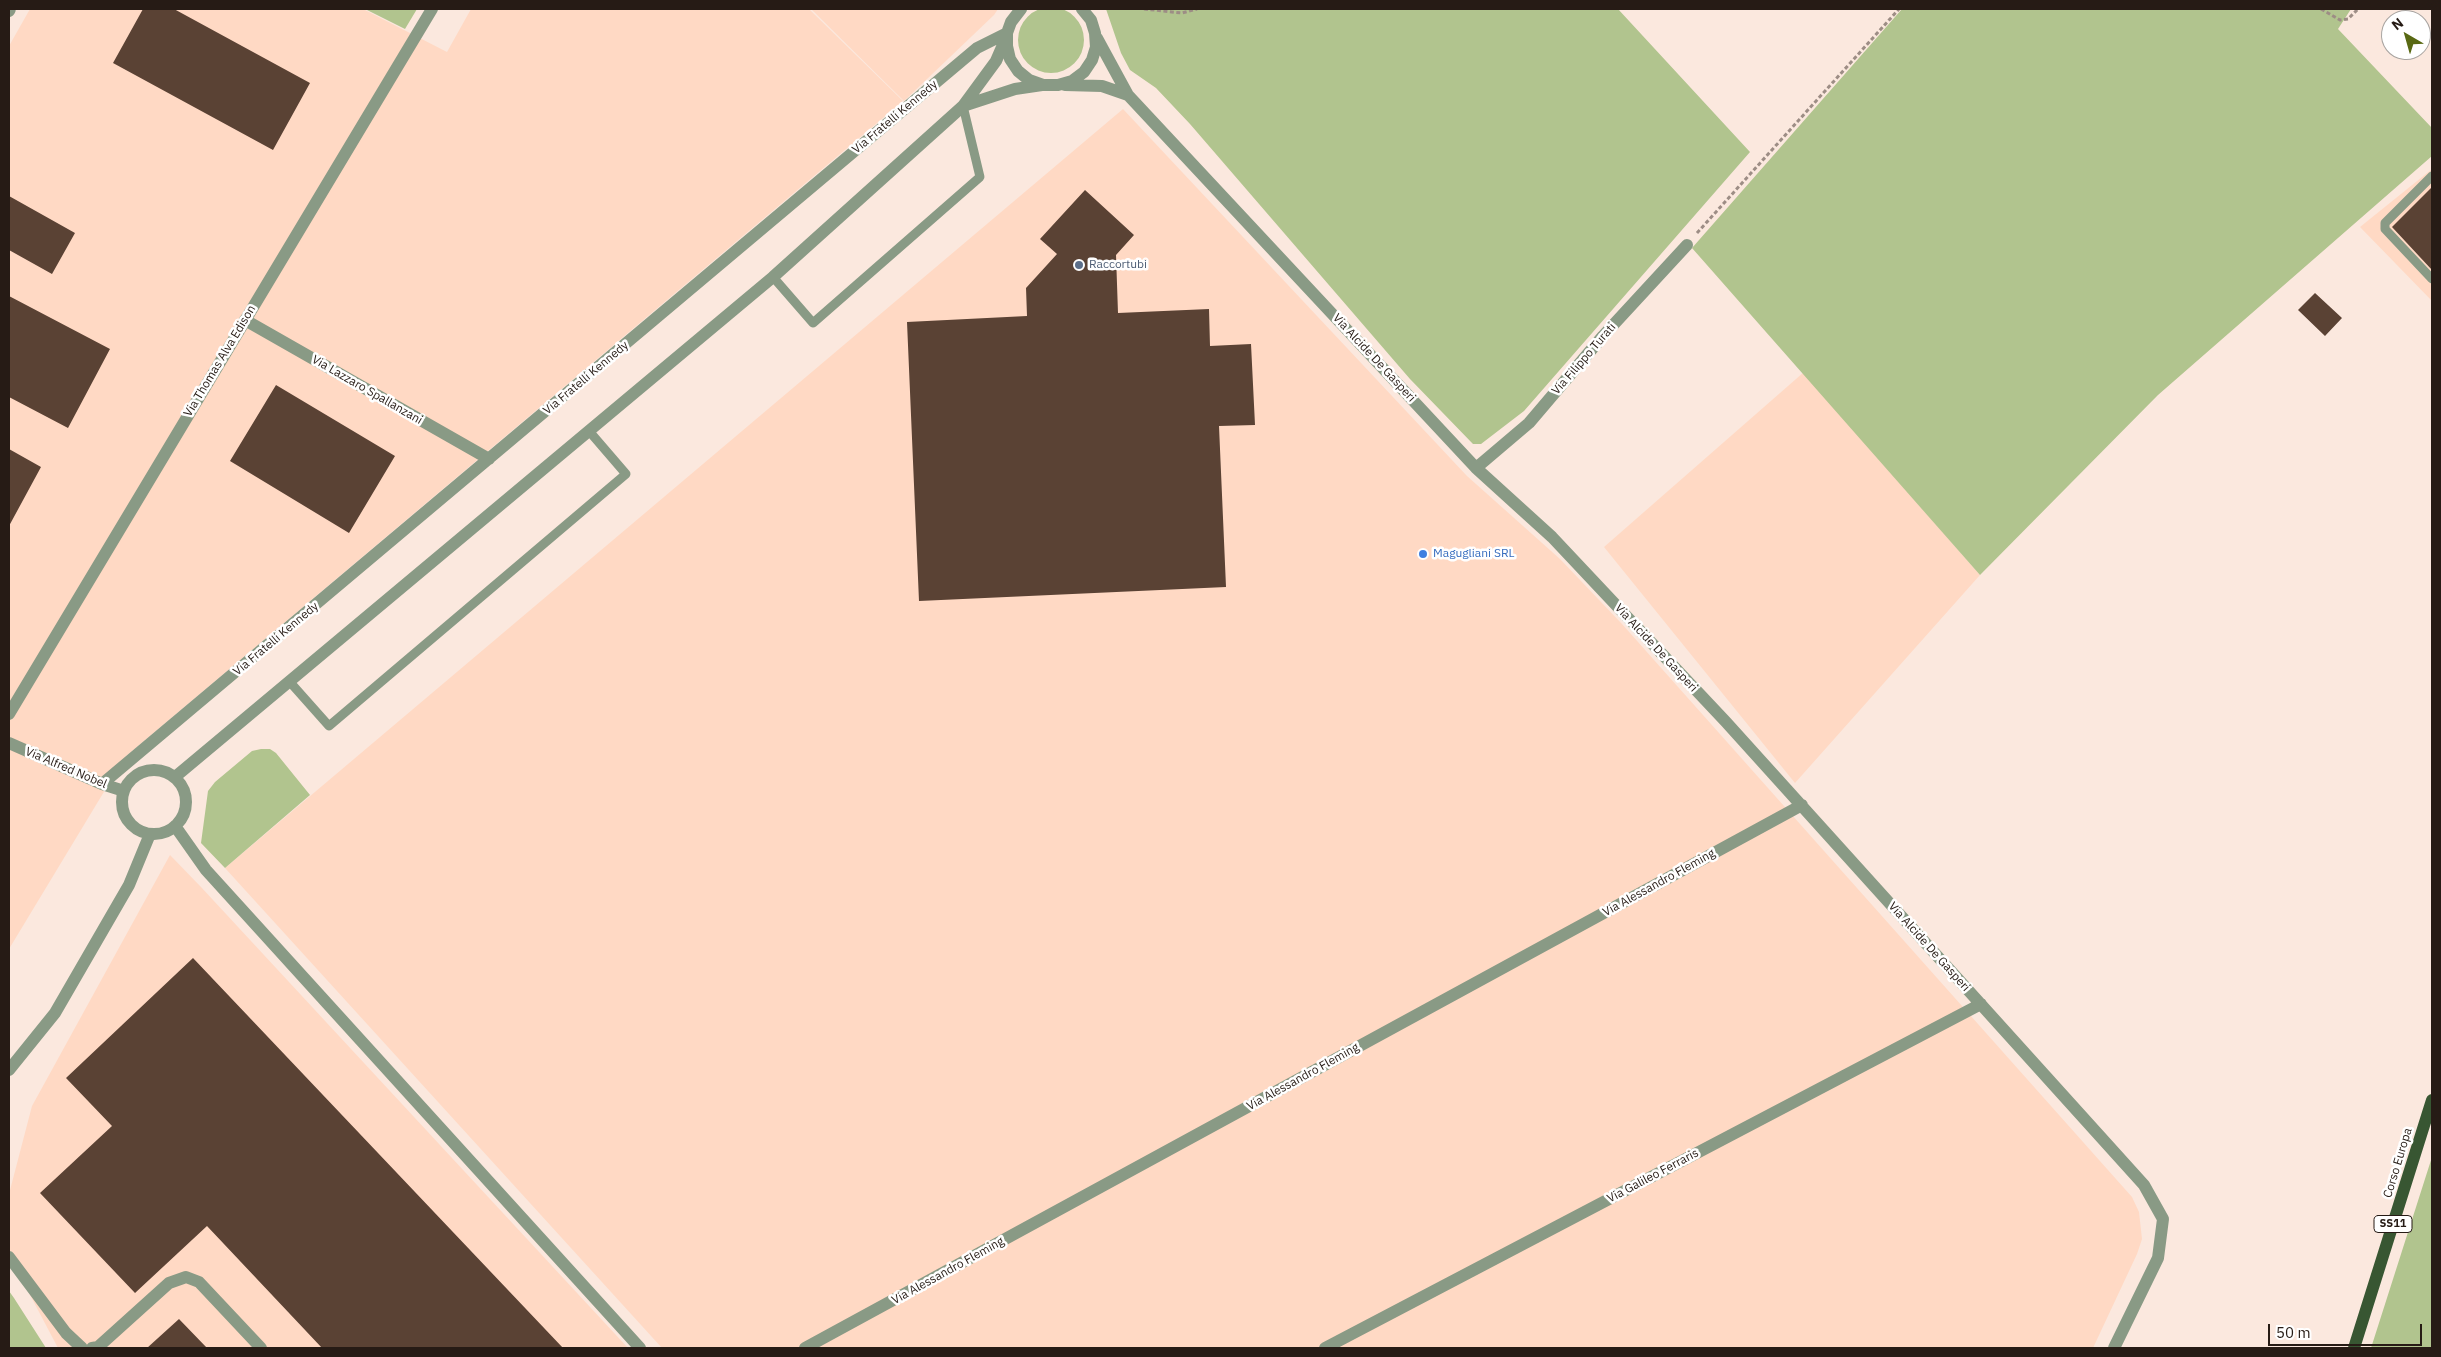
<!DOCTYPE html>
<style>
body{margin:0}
#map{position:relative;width:2441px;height:1357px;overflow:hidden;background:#fbe8de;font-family:"IBM Plex Sans",sans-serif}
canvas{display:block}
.frame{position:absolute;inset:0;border:10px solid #261b15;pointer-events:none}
.north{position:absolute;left:2381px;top:10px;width:50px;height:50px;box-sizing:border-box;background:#fff;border:1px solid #a8a4a1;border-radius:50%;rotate:322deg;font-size:14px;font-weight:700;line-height:20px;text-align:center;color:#261b15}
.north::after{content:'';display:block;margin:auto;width:18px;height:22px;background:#596913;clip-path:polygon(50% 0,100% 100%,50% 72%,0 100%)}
.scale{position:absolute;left:2268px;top:1324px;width:154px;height:22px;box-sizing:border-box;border:2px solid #261b15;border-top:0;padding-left:6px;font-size:15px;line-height:18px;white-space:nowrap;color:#261b15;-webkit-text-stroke:4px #fff;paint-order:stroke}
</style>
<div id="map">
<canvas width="2441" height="1357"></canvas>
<div class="frame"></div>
<div class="north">N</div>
<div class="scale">50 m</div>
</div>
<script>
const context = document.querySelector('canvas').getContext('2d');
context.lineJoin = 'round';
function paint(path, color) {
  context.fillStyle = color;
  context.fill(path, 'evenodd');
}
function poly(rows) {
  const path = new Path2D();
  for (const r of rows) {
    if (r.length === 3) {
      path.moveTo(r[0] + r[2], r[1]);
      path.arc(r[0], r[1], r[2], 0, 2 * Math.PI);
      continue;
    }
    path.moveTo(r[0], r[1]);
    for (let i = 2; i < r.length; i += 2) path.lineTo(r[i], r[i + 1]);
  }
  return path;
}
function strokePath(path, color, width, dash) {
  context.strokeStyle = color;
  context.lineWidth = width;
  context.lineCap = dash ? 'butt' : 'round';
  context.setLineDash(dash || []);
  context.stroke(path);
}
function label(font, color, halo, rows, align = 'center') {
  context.font = font + ' "IBM Plex Sans",sans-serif';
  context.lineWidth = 5;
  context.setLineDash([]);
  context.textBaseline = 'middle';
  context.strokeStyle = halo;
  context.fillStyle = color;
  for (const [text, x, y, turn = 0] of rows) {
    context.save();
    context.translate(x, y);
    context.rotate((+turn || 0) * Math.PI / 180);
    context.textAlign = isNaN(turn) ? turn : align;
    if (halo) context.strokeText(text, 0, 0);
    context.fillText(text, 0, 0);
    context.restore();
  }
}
paint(poly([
 [30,9,363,9,447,52,471,9,809,9,903,101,125,757,9,949,9,46],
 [811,9,998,9,994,15,904,101],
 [1123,109,1467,476,1560,559,1622,624,2132,1197,2139,1212,2142,1239,2137,1254,2093,1348,662,1348,225,868],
 [2432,169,2432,301,2360,227],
 [1804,372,1980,575,1795,783,1604,547],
 [170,855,201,887,628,1348,58,1348,9,1255,9,1194,32,1106]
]), '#ffd9c4');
paint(poly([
 [1051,40,33],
 [365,9,417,9,405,29],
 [1106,9,1618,9,1750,152,1524,411,1481,444,1473,444,1410,379,1190,124,1156,88,1130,70,1121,53],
 [1902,9,2351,9,2338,29,2432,128,2432,156,2158,395,1980,575,1692,248],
 [261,749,270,749,276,753,310,795,225,868,201,843,208,791,215,782,252,751],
 [2432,1157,2432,1348,2371,1348],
 [9,1291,14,1298,46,1348,9,1348]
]), '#b1c48e');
paint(poly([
 [143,9,174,9,310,83,273,150,113,63],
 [2432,187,2432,270,2392,227],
 [1085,190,1134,235,1116,255,1118,313,1209,309,1210,346,1251,344,1255,425,1219,426,1226,587,919,601,907,322,1027,316,1026,288,1057,254,1040,239],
 [9,196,75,233,52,274,9,250],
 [2315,293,2342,318,2325,336,2298,310],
 [9,296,110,349,68,428,9,397],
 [276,385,395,456,349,533,230,461],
 [9,449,41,467,9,526],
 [193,958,563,1348,322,1348,207,1226,135,1293,40,1193,112,1126,66,1078],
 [179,1319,207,1348,147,1348]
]), '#5a4234');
strokePath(poly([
 [1144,9,1182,13,1197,9],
 [2321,9,2340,20,2348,19,2358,9],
 [1697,233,1899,9]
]), '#9d8d85', 3, [4, 2.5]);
strokePath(poly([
 [2432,176,2385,223,2385,229,2432,279],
 [773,277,813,323,980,177,963,106],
 [289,681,329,726,626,474,589,431]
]), '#899a85', 9);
strokePath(poly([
 [1021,9,1011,22,1007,33,1007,46,1010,59,1018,71,1029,80,1043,85,1058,85,1072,81,1084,72,1092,60,1096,47,1095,33,1091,20,1082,9],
 [9,11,10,9],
 [1006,38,996,61,963,106,1015,89,1042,85],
 [1065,85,1102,86,1128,95,1097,38],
 [1128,95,1476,468,1552,537,1726,722,2144,1185,2163,1219,2158,1258,2114,1348],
 [245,320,489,459],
 [1476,468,1529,423,1603,336,1687,245],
 [9,714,432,9],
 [9,743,102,784,124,791],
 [154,802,32],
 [175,777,773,277,963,106],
 [102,784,977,48,1007,33],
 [175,826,206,870,640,1348],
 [9,1070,55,1013,129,885,150,834],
 [9,1257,66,1333,82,1348],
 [92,1348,98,1347,169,1283,186,1277,199,1282,261,1348],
 [805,1348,1802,805],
 [1325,1348,1981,1004]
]), '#899a85', 12);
strokePath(poly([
 [2354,1348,2432,1100]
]), '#385632', 12);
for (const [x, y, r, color] of [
 [1079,265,5,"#5c6f8a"],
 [1423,554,5,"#3f7fe0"]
]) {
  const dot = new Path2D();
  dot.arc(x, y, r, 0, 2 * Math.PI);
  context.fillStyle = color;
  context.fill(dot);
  strokePath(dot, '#fff', 2);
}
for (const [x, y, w] of [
 [2393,1224,38]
]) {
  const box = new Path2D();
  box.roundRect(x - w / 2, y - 8.5, w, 17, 4);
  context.fillStyle = '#fff';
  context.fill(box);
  strokePath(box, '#261b15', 1);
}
label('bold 11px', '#261b15', null, [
 ["SS11",2393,1224]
]);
label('12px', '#261b15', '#fff', [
 ["Via Fratelli Kennedy",895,117,-40],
 ["Via Alcide De Gasperi",1374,358,47],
 ["Via Filippo Turati",1584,359,-49],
 ["Via Thomas Alva Edison",220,361,-59],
 ["Via Fratelli Kennedy",586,378,-40],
 ["Via Lazzaro Spallanzani",367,390,30],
 ["Via Fratelli Kennedy",276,639,-40],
 ["Via Alcide De Gasperi",1656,648,47],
 ["Via Alfred Nobel",66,768,23],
 ["Via Alessandro Fleming",1659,883,-29],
 ["Via Alcide De Gasperi",1929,947,48],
 ["Via Alessandro Fleming",1303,1077,-29],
 ["Corso Europa",2398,1163,-73],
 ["Via Galileo Ferraris",1653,1176,-28],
 ["Via Alessandro Fleming",948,1271,-29]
]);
label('12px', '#4e5e75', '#fff', [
 ["Raccortubi",1089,265]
], 'left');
label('12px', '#366cbe', '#fff', [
 ["Magugliani SRL",1433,554]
], 'left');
</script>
